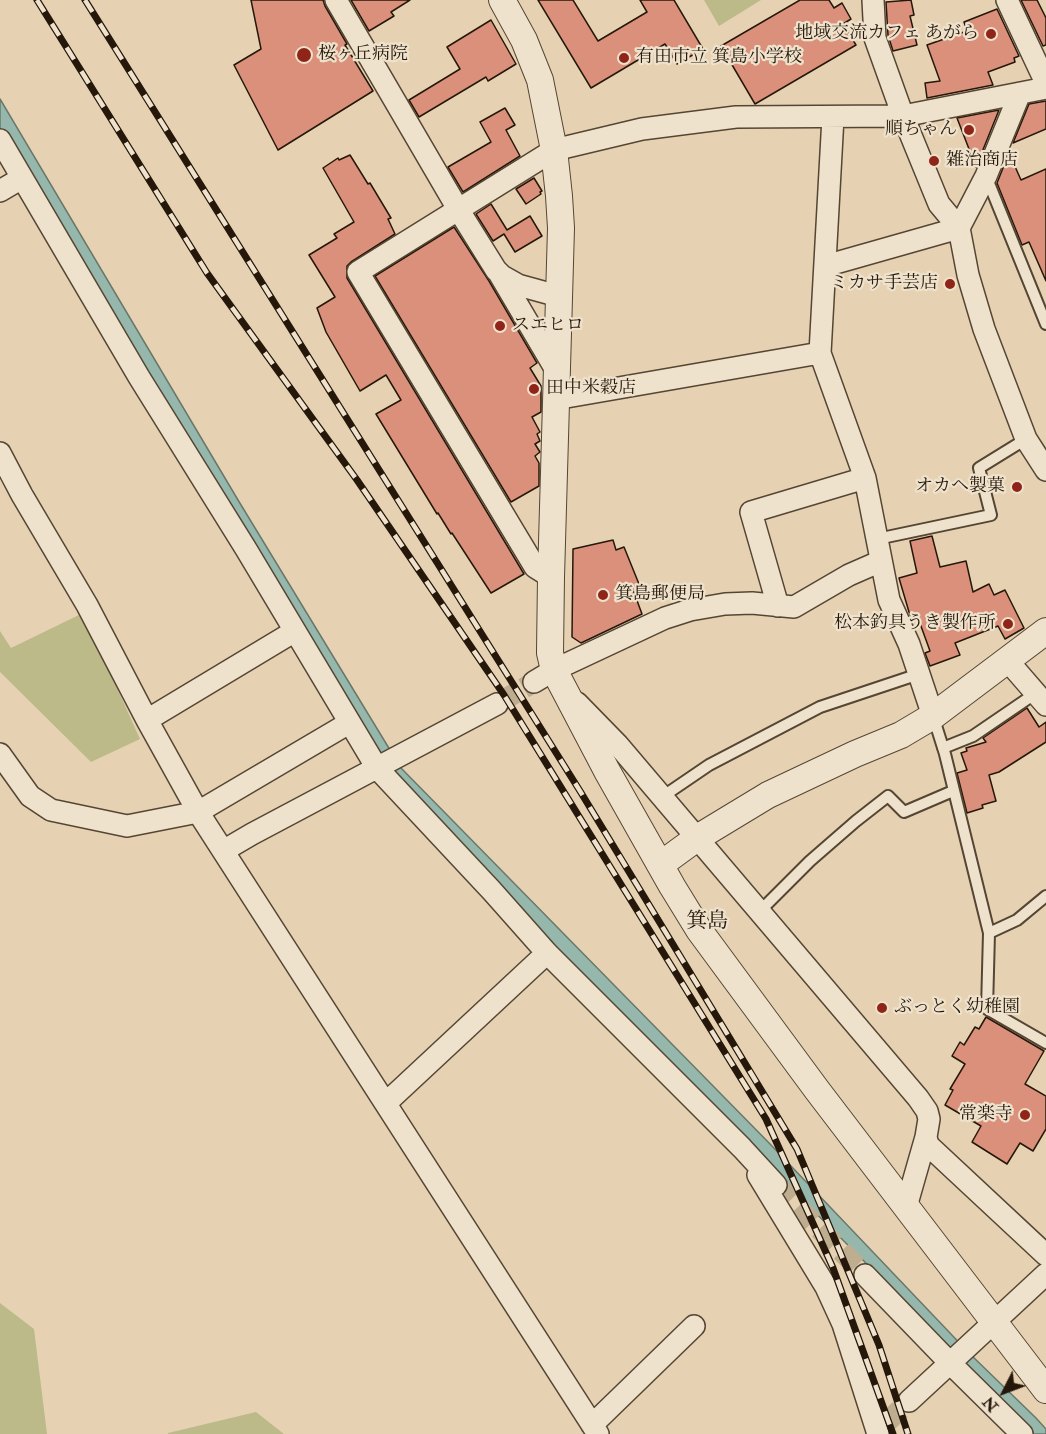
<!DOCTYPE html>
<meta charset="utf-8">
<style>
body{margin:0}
#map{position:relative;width:1046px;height:1434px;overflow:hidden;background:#e6d2b2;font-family:"IM FELL Double Pica",serif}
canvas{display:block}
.north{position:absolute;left:974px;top:1362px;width:60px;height:60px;-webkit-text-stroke:4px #efe2cd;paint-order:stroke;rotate:228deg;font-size:16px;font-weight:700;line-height:24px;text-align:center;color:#25180a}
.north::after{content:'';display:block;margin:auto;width:21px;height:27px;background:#25180a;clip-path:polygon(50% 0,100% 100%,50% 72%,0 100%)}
</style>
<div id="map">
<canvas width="1046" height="1434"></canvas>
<div class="north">N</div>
</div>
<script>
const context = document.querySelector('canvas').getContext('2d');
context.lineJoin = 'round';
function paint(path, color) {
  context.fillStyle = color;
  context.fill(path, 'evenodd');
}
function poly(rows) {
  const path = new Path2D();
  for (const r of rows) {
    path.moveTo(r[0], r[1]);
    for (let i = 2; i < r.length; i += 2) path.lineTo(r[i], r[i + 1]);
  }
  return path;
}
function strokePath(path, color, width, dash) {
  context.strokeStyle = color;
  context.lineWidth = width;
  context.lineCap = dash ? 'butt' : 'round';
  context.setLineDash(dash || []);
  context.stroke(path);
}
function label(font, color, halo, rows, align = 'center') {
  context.font = font + ' "IM FELL Double Pica","Noto Serif JP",serif';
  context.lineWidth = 4.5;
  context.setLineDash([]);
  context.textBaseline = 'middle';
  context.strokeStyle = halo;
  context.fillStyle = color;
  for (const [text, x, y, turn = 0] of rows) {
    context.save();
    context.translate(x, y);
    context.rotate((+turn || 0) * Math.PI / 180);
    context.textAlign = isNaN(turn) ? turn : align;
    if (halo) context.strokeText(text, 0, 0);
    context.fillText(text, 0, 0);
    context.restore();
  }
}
paint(poly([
 [704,0,761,0,719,26],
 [83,613,140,739,91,762,0,672,0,631,11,648],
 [0,1303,34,1329,47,1434,0,1434],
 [256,1412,284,1434,168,1434,168,1433]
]), '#bcba88');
const water = poly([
 [0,99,238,500,401,768,771,1145,970,1354,1036,1418,1046,1429,1046,1434,1030,1434,969,1373,862,1259,748,1146,399,785,139,362,0,128,0,99]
]);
paint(water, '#96b8ac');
strokePath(water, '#69786b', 1.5);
const building = poly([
 [251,0,323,0,325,6,347,44,345,45,373,91,278,150,234,65,261,49,251,0],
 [351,0,410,0,391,12,394,16,369,31,351,0],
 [538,0,573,0,598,41,647,12,640,0,674,0,703,49,677,64,665,44,591,88,538,0],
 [800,0,829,0,834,8,842,3,851,19,843,24,856,45,755,104,721,46,800,0],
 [911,0,914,15,910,16,917,45,893,51,888,35,886,2,911,0],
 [1021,0,1037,0,1046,18,1046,45,1043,46,1021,0],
 [997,9,1019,56,1014,58,1015,62,988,72,993,85,927,98,925,83,940,81,927,45,967,31,964,22,997,9],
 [491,20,516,64,488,81,486,77,419,117,409,100,460,69,447,47,491,20],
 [1046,101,1046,129,1013,143,1029,104,1046,101],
 [505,108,515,125,506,130,520,156,463,192,448,167,491,142,480,122,505,108],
 [999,110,976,167,957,118,999,110],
 [1009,153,1021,180,1046,169,1046,281,1029,242,1022,245,997,183,1009,153],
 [350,155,368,184,370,183,391,218,388,219,395,234,351,262,347,266,347,278,524,574,491,593,452,533,451,534,438,513,437,514,376,414,401,400,386,375,360,391,326,332,317,308,335,297,309,255,337,238,334,234,354,222,323,168,338,158,339,160,350,155],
 [534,178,542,191,540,192,541,194,526,204,516,189,534,178],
 [491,204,507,230,530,216,542,236,515,252,504,234,493,241,476,214,491,204],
 [454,227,489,281,537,363,530,368,541,386,541,412,532,417,540,432,537,434,540,441,535,444,540,452,535,456,539,463,539,486,511,502,375,276,454,227],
 [932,536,940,567,966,561,973,592,989,584,994,595,1005,590,1024,628,1005,639,998,626,955,643,960,655,930,666,925,653,930,651,918,618,912,620,909,612,899,578,917,573,910,541,932,536],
 [613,540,616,550,624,547,639,584,632,587,642,614,581,643,572,637,573,549,613,540],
 [1027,708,1039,727,1046,722,1046,742,999,772,989,775,996,801,982,805,983,808,967,813,957,773,967,770,961,753,967,751,966,748,986,742,983,738,1027,708],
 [986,1017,1044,1051,1025,1084,1046,1096,1046,1129,1033,1151,1020,1143,1007,1164,972,1142,981,1126,945,1105,953,1090,950,1089,965,1064,952,1056,960,1042,964,1045,975,1027,979,1029,986,1017]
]);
paint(building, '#da907a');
strokePath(building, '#25180a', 1.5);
strokePath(poly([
 [497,704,534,682],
 [776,1185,865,1275],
 [885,1424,909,1401]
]), '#bfad90', 21, [21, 10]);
const service = poly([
 [986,176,1046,324],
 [877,539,991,515,979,468,1026,439],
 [933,716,945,754,989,933,987,1009,1046,1043],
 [943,748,973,736,1036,693],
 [662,797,709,765,820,707,919,674],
 [760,911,810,861,856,821,888,796,904,812,953,791],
 [989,933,1017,920,1046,896]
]);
const minor = poly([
 [336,0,458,209,496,270,502,276,518,285,558,296],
 [873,0,875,38,903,116,939,204,959,228,968,275,984,329,1026,439,1046,470],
 [1007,0,1046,83],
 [0,140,139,377,246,549,377,768,492,891,547,953,742,1148,776,1185],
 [0,191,22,178],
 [825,266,959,228,986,176,1020,93],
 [500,275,556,370],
 [820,353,833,117],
 [555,399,820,353,865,478,889,600,909,644,933,716],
 [0,453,22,495,87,605,147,720,295,631],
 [551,577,535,567,358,272,554,150,642,129,736,117,903,116,1046,88],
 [778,606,751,512,865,478],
 [1007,660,1046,705],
 [534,682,554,670,665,618,690,610,725,604,752,603,794,607,849,575,881,561],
 [577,703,618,745,918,1098,927,1111,929,1119,926,1137,928,1145,1046,1255],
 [147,720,198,812,349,723],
 [0,754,30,796,51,810,127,826,198,812,598,1434],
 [223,851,252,834,497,704],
 [386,1103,547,953],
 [758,1175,826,1287,843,1324,878,1434],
 [906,1207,926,1137],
 [865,1275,950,1363,1046,1274],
 [909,1401,950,1363,1022,1434],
 [592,1425,694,1326]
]);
const tertiary = poly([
 [502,0,524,40,540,80,554,150,559,196,561,228,551,577,550,653,554,670,607,771,672,886,699,930,817,1090,1046,1390],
 [660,865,697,838,768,795,855,754,901,735,933,716,1046,631]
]);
strokePath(service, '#554634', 14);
strokePath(minor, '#554634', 24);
strokePath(tertiary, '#554634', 28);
strokePath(service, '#efe2cd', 10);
strokePath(minor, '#efe2cd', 21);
strokePath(tertiary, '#efe2cd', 26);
const rail = poly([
 [37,0,207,273,357,480,504,695,766,1119,833,1268,893,1434],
 [85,0,580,791,797,1149,879,1345,908,1434]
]);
strokePath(rail, '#25180a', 7);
strokePath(rail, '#efe2cd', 4.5, [14]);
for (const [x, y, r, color] of [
 [991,34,6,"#8f2418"],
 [304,55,8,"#8f2418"],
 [624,58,6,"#8f2418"],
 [969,130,6,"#8f2418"],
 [934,161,6,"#8f2418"],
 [950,284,6,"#8f2418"],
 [500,326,6,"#8f2418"],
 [534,389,6,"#8f2418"],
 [1017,487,6,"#8f2418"],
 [603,595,6,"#8f2418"],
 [1008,624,6,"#8f2418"],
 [882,1008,6,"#8f2418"],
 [1025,1115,6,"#8f2418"]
]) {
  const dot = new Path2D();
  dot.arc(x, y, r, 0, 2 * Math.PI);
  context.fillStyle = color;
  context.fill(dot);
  strokePath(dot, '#efe2cd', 2);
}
label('18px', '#25180a', '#efe2cd', [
 ["地域交流カフェ あがら",979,34,"right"],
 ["桜ヶ丘病院",318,55],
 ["有田市立 箕島小学校",636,58],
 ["順ちゃん",957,130,"right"],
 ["雑治商店",946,161],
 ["ミカサ手芸店",938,284,"right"],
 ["スエヒロ",512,326],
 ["田中米穀店",546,389],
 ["オカヘ製菓",1005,487,"right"],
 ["箕島郵便局",615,595],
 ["松本釣具うき製作所",996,624,"right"],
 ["ぶっとく幼稚園",894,1008],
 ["常楽寺",1013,1115,"right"]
], 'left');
label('21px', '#25180a', '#efe2cd', [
 ["箕島",707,922]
]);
</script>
